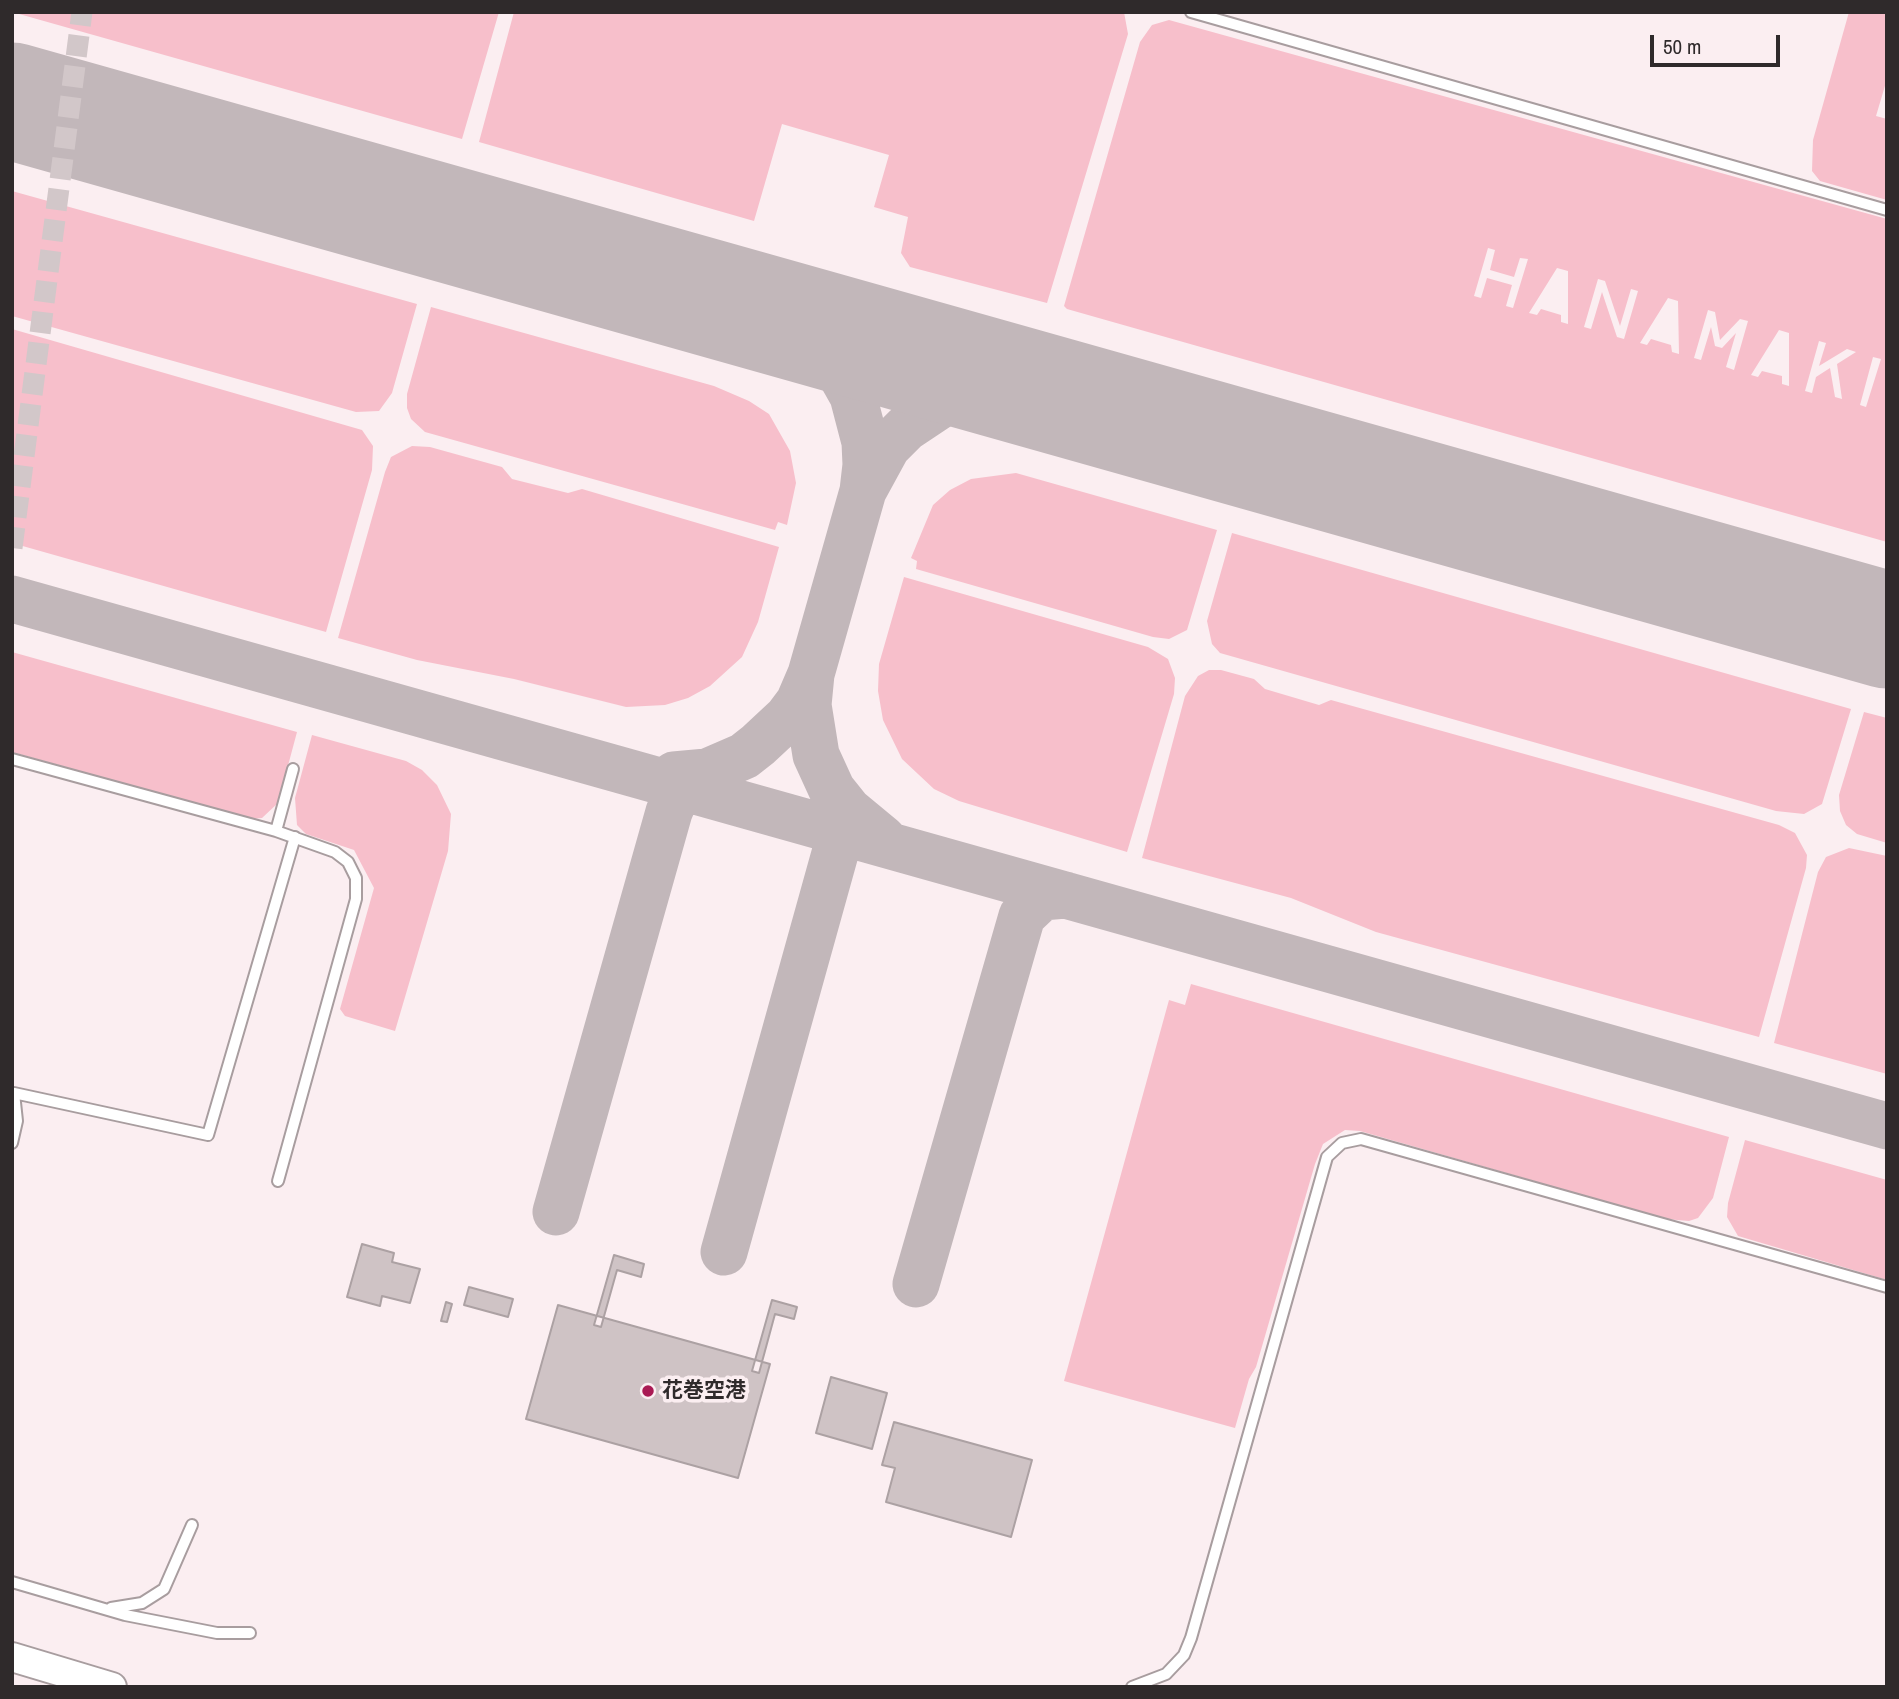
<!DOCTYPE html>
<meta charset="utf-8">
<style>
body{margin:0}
#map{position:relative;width:1899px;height:1699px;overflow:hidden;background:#fbeef1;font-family:"Archivo Narrow",sans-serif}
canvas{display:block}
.frame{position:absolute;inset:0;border:14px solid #2f2a2b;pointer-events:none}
.scale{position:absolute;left:1650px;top:35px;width:130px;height:32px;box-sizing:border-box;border:4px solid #2f2a2b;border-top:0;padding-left:9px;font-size:21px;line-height:24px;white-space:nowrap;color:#2f2a2b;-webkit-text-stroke:5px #fbeef1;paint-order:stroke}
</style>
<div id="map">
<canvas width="1899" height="1699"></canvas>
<div class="frame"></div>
<div class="scale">50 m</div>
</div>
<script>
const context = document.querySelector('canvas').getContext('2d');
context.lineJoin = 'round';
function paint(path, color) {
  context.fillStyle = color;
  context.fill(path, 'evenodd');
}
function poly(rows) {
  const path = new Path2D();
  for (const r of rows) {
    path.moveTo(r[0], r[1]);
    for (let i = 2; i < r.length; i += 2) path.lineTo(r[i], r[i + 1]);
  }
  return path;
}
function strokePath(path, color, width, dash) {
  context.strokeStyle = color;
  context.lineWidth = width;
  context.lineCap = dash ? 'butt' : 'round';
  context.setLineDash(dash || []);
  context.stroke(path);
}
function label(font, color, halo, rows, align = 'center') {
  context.font = font + ' "Archivo Narrow","Noto Sans JP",sans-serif';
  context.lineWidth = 7;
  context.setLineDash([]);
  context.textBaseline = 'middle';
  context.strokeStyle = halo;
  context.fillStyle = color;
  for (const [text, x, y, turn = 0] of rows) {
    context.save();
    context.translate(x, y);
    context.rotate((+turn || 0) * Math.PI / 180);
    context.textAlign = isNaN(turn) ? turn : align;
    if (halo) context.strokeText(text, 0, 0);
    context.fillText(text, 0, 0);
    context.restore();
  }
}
paint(poly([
 [12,12,499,12,462,139],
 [514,12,1124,12,1128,34,1047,303,910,267,901,253,908,217,874,207,889,155,782,124,754,221,479,142],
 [1849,12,1887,12,1887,79,1876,116,1887,119,1887,200,1820,181,1812,171,1813,140],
 [1169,20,1887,219,1887,542,1067,309,1064,306,1140,42,1152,25],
 [1488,248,1495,250,1490,270,1514,277,1520,258,1528,259,1513,308,1506,306,1512,285,1487,278,1481,298,1474,296],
 [1557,268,1568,271,1568,324,1561,322,1561,315,1541,309,1537,315,1529,313],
 [1598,279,1605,281,1620,326,1631,289,1638,291,1624,339,1617,337,1602,292,1591,329,1584,327],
 [1668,298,1678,301,1679,354,1672,352,1671,345,1651,339,1647,345,1640,343],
 [1708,310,1715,312,1720,340,1740,319,1748,321,1734,370,1726,367,1736,333,1722,348,1715,346,1711,327,1701,360,1694,358],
 [1779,330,1789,333,1789,386,1782,384,1782,376,1762,371,1758,377,1751,375],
 [1819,341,1826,343,1819,366,1847,349,1856,352,1837,364,1842,399,1835,397,1830,368,1816,377,1812,393,1805,391],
 [1873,357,1881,359,1866,407,1860,405],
 [12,191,417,304,392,393,379,411,356,412,12,316],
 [431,307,714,386,749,401,769,414,790,451,796,483,787,525,778,522,775,530,425,432,411,419,407,408,407,394],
 [12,329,362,430,373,446,372,470,326,632,12,543],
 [412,446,430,447,502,467,512,479,568,493,582,489,779,547,758,622,742,657,710,686,688,698,665,705,626,707,514,679,417,660,338,638,385,472,391,457],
 [1016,473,1217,530,1187,630,1169,639,1153,637,916,569,917,561,911,558,933,505,950,490,971,479],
 [1232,533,1851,709,1822,804,1804,814,1776,811,1220,653,1212,644,1207,621],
 [904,577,1148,647,1168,659,1175,678,1174,694,1127,852,959,801,934,789,902,759,883,720,878,691,879,664],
 [12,652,297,732,278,803,262,818,250,819,12,752],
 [1209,670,1221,670,1254,679,1265,689,1319,705,1331,700,1779,825,1795,833,1807,855,1806,868,1759,1037,1376,932,1291,898,1142,858,1185,696,1198,676],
 [1864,712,1887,718,1887,843,1857,834,1846,825,1840,811,1839,795],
 [312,735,406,761,422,770,437,785,451,814,448,851,395,1031,345,1016,340,1009,374,888,354,850,306,834,297,825,295,798],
 [1849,848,1887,856,1887,1074,1774,1043,1818,872,1826,857],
 [1191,984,1729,1137,1713,1198,1698,1218,1689,1221,1666,1219,1360,1131,1345,1130,1323,1144,1315,1164,1256,1367,1249,1379,1235,1428,1064,1381,1169,1000,1185,1005],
 [1745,1140,1887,1180,1887,1280,1738,1236,1727,1217,1728,1203]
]), '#f7bfcb');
strokePath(poly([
 [771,315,812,341,840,373,853,396,865,442,866,465,863,491],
 [12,599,1887,1126],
 [674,775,707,772,744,756,758,745,787,718,799,702,811,674],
 [883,839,848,810,832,790,816,755,808,705,811,674,863,491,887,447,906,428,945,402,990,390,1013,388,1046,392],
 [556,1212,669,812,674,800,689,782,707,772],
 [724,1252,841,832,836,801],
 [916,1284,1022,916,1042,897,1065,895]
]), '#c2b7ba', 47);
strokePath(poly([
 [12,101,1887,630]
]), '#c2b7ba', 117);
const building = poly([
 [362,1244,394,1253,392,1262,420,1269,410,1303,382,1296,380,1306,347,1297,362,1244],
 [614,1255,644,1264,641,1277,617,1270,601,1327,594,1325,614,1255],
 [469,1287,513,1299,508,1317,464,1305,469,1287],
 [772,1300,797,1307,794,1319,775,1314,759,1373,752,1371,772,1300],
 [446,1302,452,1304,447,1322,441,1321,446,1302],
 [558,1305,770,1364,738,1478,526,1419,558,1305],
 [831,1377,887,1393,872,1449,816,1433,831,1377],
 [894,1422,1032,1460,1011,1537,886,1502,895,1468,882,1465,894,1422]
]);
paint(building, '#cfc3c5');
strokePath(building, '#aca1a3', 2);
strokePath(poly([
 [12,548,82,12]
]), '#d2c7c9', 21, [21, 10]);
const service = poly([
 [1191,12,1887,210],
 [12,759,276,831,335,852,348,862,356,878,356,899,278,1181],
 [276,831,293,769],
 [12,1143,17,1121,14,1093,208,1135,295,837],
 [12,1582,125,1615,217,1633,250,1633],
 [111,1608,142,1603,164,1589,192,1525],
 [1132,1687,1166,1674,1184,1655,1191,1638,1327,1157,1342,1143,1361,1139,1887,1287]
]);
const secondary = poly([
 [12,1657,112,1687]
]);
strokePath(service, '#a89d9f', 14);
strokePath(secondary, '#a89d9f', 32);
strokePath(service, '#fff', 10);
strokePath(secondary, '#fff', 28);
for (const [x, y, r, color] of [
 [648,1391,7,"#a91953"]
]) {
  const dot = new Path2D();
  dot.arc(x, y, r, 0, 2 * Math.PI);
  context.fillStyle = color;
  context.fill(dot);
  strokePath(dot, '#fbeef1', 2.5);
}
label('bold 21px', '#2f2a2b', '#fbeef1', [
 ["花巻空港",662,1391]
], 'left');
</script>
